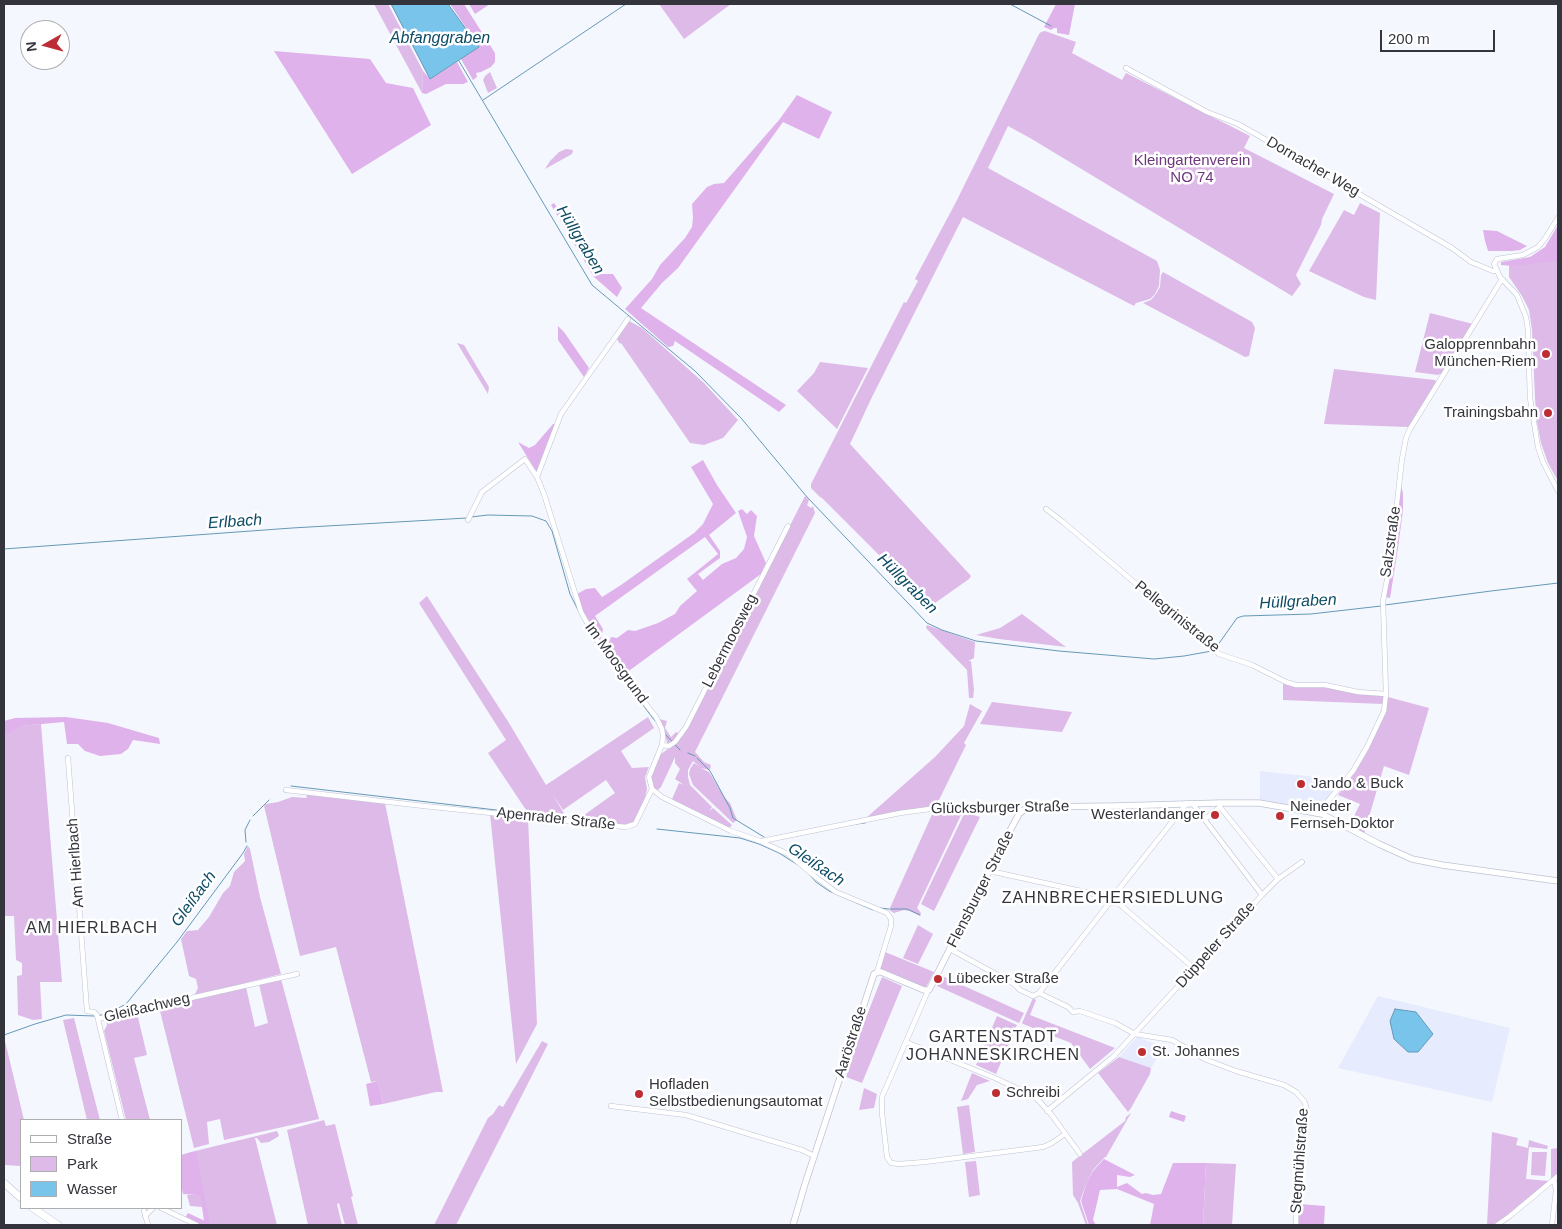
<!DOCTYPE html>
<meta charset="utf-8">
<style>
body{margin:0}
#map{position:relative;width:1562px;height:1229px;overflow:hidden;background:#f5f7fe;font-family:Arial,sans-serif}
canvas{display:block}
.frame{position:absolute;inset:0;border:5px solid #34353c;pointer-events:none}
.legend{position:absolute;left:20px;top:1119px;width:162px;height:90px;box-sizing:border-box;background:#fff;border:1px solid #aeaeb1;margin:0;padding:6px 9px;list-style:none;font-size:15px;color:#34353c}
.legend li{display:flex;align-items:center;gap:10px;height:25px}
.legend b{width:25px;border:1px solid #aeaeb1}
.north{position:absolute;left:20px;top:20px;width:50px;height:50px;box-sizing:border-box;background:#fff;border:1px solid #aeaeb1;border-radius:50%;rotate:263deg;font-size:14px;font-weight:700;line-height:20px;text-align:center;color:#34353c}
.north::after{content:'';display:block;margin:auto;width:18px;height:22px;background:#bd2d34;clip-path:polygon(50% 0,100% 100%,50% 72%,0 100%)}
.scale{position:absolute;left:1380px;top:30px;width:115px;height:22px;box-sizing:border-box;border:2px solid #34353c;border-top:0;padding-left:6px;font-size:15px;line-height:18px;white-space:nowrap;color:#34353c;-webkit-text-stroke:4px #fff;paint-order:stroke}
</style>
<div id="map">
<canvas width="1562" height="1229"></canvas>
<div class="frame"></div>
<ul class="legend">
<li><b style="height:6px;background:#fff"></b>Straße</li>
<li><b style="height:14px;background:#ddbae7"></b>Park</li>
<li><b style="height:14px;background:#79c4eb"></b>Wasser</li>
</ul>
<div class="north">N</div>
<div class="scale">200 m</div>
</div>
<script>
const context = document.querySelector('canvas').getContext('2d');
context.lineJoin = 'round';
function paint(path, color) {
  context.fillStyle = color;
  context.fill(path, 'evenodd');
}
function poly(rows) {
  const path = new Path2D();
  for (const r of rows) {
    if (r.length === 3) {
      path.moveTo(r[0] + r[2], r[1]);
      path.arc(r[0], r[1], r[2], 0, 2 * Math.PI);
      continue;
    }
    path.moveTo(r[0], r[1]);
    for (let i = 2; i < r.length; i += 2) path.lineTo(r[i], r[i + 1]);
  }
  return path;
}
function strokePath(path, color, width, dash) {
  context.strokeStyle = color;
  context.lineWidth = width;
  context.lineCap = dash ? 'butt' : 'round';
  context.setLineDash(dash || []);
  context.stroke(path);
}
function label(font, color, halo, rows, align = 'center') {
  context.font = font + ' Arial,sans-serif';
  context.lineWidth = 5;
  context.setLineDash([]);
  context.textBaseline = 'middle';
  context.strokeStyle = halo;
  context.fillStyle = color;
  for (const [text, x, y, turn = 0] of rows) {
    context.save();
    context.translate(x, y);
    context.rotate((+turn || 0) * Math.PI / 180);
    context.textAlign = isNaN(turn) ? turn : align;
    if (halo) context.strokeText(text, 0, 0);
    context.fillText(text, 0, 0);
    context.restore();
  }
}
paint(poly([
 [1260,771,1344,780,1317,810,1260,802],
 [1378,996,1510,1028,1492,1102,1338,1068],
 [1137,1037,1164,1047,1151,1068,1119,1057]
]), '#e7ebfe');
paint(poly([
 [374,4,388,4,423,71,422,93],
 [659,4,731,4,684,39],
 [1045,31,1076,42,1072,53,1122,80,1126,73,1250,136,1244,148,1334,194,1322,219,1321,225,1296,275,1301,284,1292,296,1030,138,1008,126,988,168,1157,261,1160,270,1159,286,1155,294,1150,299,1136,303,1134,306,963,217,872,397,850,444,971,576,969,579,928,608,910,586,822,498,820,497,811,488,811,484,904,302,906,303,918,281,915,279,917,275,956,202,1039,34,1041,32],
 [490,72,497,88,488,93,483,80,485,76],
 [566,149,573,150,572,154,545,169,550,161,559,152],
 [1360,203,1380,213,1376,300,1364,297,1309,271,1344,210,1354,215],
 [1558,243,1558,481,1548,463,1541,443,1537,422,1535,398,1532,330,1529,310,1522,296,1509,277,1509,264,1537,258],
 [1163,272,1252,322,1255,328,1249,356,1245,357,1143,303,1151,300,1156,294,1160,287,1161,275],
 [1430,313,1473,324,1442,373,1438,375,1415,372],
 [629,321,642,328,704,383,738,420,723,438,704,445,690,443,621,343,620,344,617,339],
 [457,343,464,345,489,387,488,394],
 [820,362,868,368,837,429,797,391,814,373],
 [1334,369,1435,380,1437,384,1408,427,1324,424],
 [805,496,809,500,807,505,811,508,813,506,815,513,695,752,704,762,711,765,710,770,701,768,709,772,725,798,730,803,737,820,733,823,693,785,689,774,690,769,694,763,700,767,693,761,688,770,688,777,690,785,712,807,709,811,713,808,732,825,728,829,672,799,679,783,684,785,675,779,680,769,675,763,675,757,661,787,657,791,653,788,652,785,651,775,660,755,669,748,659,719,667,721,665,728,671,737,676,732,683,736],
 [427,596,509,723,546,785,648,717,654,728,621,751,632,768,649,767,645,777,647,789,645,798,635,822,622,825,577,820,615,793,606,780,563,810,553,795,566,817,528,813,488,753,506,740,419,603],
 [1022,614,1066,647,999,639,976,635,1000,628],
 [927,625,975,642,974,658,968,661,971,661,974,690,973,698,969,698,967,670,926,628],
 [1283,682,1325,686,1381,694,1384,696,1383,704,1283,700],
 [1388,697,1429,708,1409,775,1384,766,1364,834,1349,826,1360,804,1338,795,1358,767,1368,748],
 [992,702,1072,712,1062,732,980,724],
 [970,704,982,711,964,743,966,745,936,806,865,819,935,757,964,726],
 [41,724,62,982,40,982,42,1019,33,1020,18,1015,17,976,22,975,22,963,16,960,14,916,4,916,4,733,10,735,19,726],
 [306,794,385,803,443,1092,436,1092,383,1104,378,1081,371,1082,336,947,300,956,264,806,266,804,278,802,292,797,307,798],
 [948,809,962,813,917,908,921,913,920,916,910,911,904,910,894,913,889,910,934,810],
 [965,812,980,817,934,911,921,904],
 [490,814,528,818,537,1024,516,1064],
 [248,846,250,849,260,897,281,974,194,996,198,988,196,979,189,976,181,939,187,931,198,930,209,917,223,893,230,886,234,872,245,861,244,854],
 [918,925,933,934,918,964,903,958],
 [885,952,934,972,925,989,880,969],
 [942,976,1024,1013,1019,1023,937,986],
 [882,977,902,986,862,1083,846,1077,863,1025],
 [281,979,319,1119,224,1140,220,1119,207,1122,209,1144,194,1148,159,1007,246,987,255,1027,268,1023,259,984],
 [1033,998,1036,1000,1030,1015,1115,1048,1090,1069,1071,1043,1023,1024,1022,1023],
 [137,1013,147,1055,134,1058,150,1120,126,1120,104,1031,107,1025,106,1020],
 [997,1016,1017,1025,996,1074,976,1065],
 [74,1018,84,1058,100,1120,87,1120,63,1020],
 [5,1041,24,1120,21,1120,21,1166,4,1165,4,1042],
 [542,1041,548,1044,456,1225,434,1225,488,1118,493,1114,499,1105,503,1107],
 [1119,1057,1151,1068,1150,1074,1131,1108,1128,1112,1098,1073],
 [972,1073,990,1081,977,1085,968,1099,961,1101],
 [864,1088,877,1094,874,1108,859,1110],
 [969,1105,975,1152,963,1154,957,1107],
 [1131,1113,1106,1157,1105,1157,1093,1170,1087,1182,1080,1201,1088,1225,1086,1225,1078,1203,1073,1195,1072,1162,1125,1121,1126,1117],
 [324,1120,326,1126,335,1124,353,1196,351,1197,358,1225,345,1225,339,1203,337,1204,342,1225,308,1225,287,1130],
 [277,1131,279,1136,269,1142,261,1143,257,1138,255,1138,277,1225,200,1225,185,1218,187,1214,204,1221,202,1207,190,1206,187,1195,199,1194,191,1152],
 [1492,1132,1518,1138,1516,1145,1528,1148,1529,1140,1548,1146,1547,1149,1529,1147,1526,1179,1549,1181,1495,1225,1487,1225],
 [1558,1148,1558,1173,1551,1179,1551,1149],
 [1532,1152,1547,1152,1545,1176,1531,1175],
 [976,1161,980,1195,969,1197,965,1162],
 [1206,1163,1236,1164,1232,1225,1203,1225]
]), '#ddbae7');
paint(poly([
 [450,4,464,4,495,53,495,62,491,67,481,72,476,73,477,77,473,80,461,59,479,47],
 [469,4,474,5,490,4,475,14],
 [1056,4,1075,4,1069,35,1057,33,1057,28,1054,28,1051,30,1044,27],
 [274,51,370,59,386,83,413,88,431,125,352,174],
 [457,62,468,82,463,84,446,84,426,94,422,93,423,71,430,79],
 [797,95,832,112,819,139,783,122,678,268,662,283,641,308,786,405,779,412,675,341,673,346,668,347,625,309,652,279,660,265,685,238,692,227,693,218,692,204,707,187,714,184,724,183,779,120],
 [554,203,601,274,613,274,622,288,617,297,594,277,551,205],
 [1558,225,1558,261,1513,266,1501,265,1501,262,1530,257,1545,247],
 [1483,230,1497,231,1527,246,1520,250,1512,251,1488,251,1485,241],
 [558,326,564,332,589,368,584,377,558,340],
 [553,424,555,424,537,473,518,442,529,448,535,445],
 [703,460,717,485,736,513,709,535,720,551,720,558,698,574,703,580,722,564,736,558,744,549,747,537,738,511,742,509,747,514,751,510,757,516,754,536,766,563,761,574,626,673,607,647,611,637,617,638,628,630,635,631,658,623,675,614,680,606,697,591,687,579,718,554,705,537,595,616,603,629,600,643,583,611,577,594,586,589,595,588,602,597,621,585,694,533,703,524,713,504,691,467],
 [1401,486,1403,493,1403,510,1398,548,1390,598,1386,597],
 [66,717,108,723,159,738,160,744,133,740,128,749,121,754,100,756,85,751,78,744,67,744,64,722,20,726,10,735,4,733,4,721,15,718],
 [378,1081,383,1104,370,1106,366,1084],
 [1171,1111,1186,1116,1184,1122,1169,1117],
 [191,1152,196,1152,210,1225,201,1225,186,1218,188,1213,205,1221,200,1195,183,1194,181,1184,181,1155],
 [1104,1159,1135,1175,1130,1177,1117,1175,1117,1187,1127,1183,1142,1194,1146,1193,1153,1195,1161,1194,1173,1163,1206,1163,1203,1225,1150,1225,1154,1204,1117,1189,1100,1190,1093,1220,1096,1225,1089,1225,1081,1201,1087,1182,1093,1171],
 [1299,1204,1325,1206,1324,1225,1298,1225]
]), '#dfb2eb');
const water = poly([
 [391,4,448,4,479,47,430,79,391,4],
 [1395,1009,1416,1012,1433,1034,1418,1052,1408,1052,1394,1039,1390,1021,1395,1009]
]);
paint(water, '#79c4eb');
strokePath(water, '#6499b6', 1);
strokePath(poly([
 [1010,4,1051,26],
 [459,61,592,285,695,371,741,418,807,497,927,623,942,630,976,641,1059,651,1154,659,1184,656,1212,651],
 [483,100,626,4],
 [471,517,488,515,532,516,546,521,552,531,570,594,579,612],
 [4,549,292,528,467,518],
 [1385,605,1491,591,1558,583],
 [582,617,595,642],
 [600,648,655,721],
 [1215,649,1237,618,1243,616,1311,614,1381,606],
 [666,735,680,750],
 [688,753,695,756],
 [697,758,710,771,730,808,733,818,764,837],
 [291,786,556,817],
 [253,816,269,800],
 [856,824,865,823],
 [657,829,740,838,759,844,779,853,798,865],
 [246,842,245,830,250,820],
 [809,874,816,882,829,891,873,910],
 [880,908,889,909],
 [891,909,907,909,920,915],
 [98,1016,111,1012,126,1004,177,942,243,853,247,846],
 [4,1035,35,1024,66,1015,94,1016]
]), '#6499b6', 1);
const minor = poly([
 [1126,68,1207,112,1238,124,1254,133,1452,248,1471,262,1493,271,1497,271],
 [1558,218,1544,240,1538,247,1523,255,1497,259,1494,264,1500,277,1517,295,1526,317,1528,330,1530,398,1538,447,1543,462,1558,491],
 [537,477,561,414,628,319],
 [1046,509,1063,522,1219,654,1252,665,1286,682,1296,685,1325,685,1358,692,1386,694],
 [468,520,482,492,525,459,537,477,544,494,581,612,599,644,656,717,662,729,663,736,662,745,649,777,652,789],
 [662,745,669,746,675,742,686,727,788,526],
 [68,758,87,1011,94,1012,97,1015,122,1120],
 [652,789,662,797,731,831,760,841,788,854,817,878,836,892,887,913,891,919,891,926,877,972],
 [286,790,424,806,626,827,635,824,652,789],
 [1192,803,1262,895],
 [1220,803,1220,807,1278,879],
 [1319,812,1353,771,1367,747,1384,711,1386,694,1383,601,1390,564,1402,459,1406,438,1410,429,1502,279],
 [1203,818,1208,817,1220,807],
 [762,841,900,813,937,808,1010,806,1017,807,1022,811],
 [990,871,1108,897],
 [1113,898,5],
 [1115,894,1187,803],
 [1117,902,1195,969],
 [950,949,1014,984,1020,990,1033,996,1039,993,1068,1007,1073,1012,1080,1011,1115,1023,1135,1034,1172,1040,1207,1060,1236,1071,1284,1085,1296,1092,1304,1101,1306,1106,1296,1205,1296,1225],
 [927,991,927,993,882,1097,882,1113,887,1157,891,1163,899,1164,925,1162,1043,1147,1052,1143,1065,1134],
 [1039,993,1110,902],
 [98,1019,297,974],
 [906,1042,995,1078,1031,1095,1037,1099,1051,1114,1080,1154],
 [611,1106,686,1115,802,1150,814,1156],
 [1047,1111,1114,1056,1262,895,1278,879,1302,862],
 [161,1208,197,1225],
 [144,1211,148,1225],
 [145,1216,153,1208],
 [1497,1225,1510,1216,1558,1176],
 [1552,1225,1556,1190,1554,1180]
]);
const tertiary = poly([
 [793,1225,805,1184,874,974,878,972,881,972,924,990,929,990,1006,838,1019,814,1025,809,1033,807,1114,806,1220,803,1259,803,1322,814,1379,844,1412,859,1442,865,1558,881]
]);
const primary = poly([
 [4,1183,21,1198],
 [33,1208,58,1225]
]);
strokePath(minor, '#bfc3d3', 5.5);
strokePath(tertiary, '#bfc3d3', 7);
strokePath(primary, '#bfc3d3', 8);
strokePath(minor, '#fff', 4.5);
strokePath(tertiary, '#fff', 5.5);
strokePath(primary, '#fff', 7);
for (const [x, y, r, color] of [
 [1546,354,5,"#bd2d34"],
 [1548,413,5,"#bd2d34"],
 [1301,784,5,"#bd2d34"],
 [1215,815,5,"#bd2d34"],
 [1280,816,5,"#bd2d34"],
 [938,979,5,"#bd2d34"],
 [1142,1052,5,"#bd2d34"],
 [996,1093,5,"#bd2d34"],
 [639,1094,5,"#bd2d34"]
]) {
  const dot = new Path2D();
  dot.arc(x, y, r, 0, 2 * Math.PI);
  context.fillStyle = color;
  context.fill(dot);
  strokePath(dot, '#fff', 2);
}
label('15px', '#6d377c', '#fff', [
 ["Kleingartenverein",1192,161],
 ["NO 74",1192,178]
]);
label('15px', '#34353c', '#fff', [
 ["Dornacher Weg",1313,167,30],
 ["Salzstraße",1391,542,-82],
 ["Pellegrinistraße",1177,617,39],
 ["Lebermoosweg",730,641,-63],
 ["Im Moosgrund",616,663,54],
 ["Glücksburger Straße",1000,808,-1],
 ["Apenrader Straße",556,819,6],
 ["Am Hierlbach",76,863,-94],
 ["Flensburger Straße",981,889,-63],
 ["Düppeler Straße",1216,945,-48],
 ["Gleißachweg",147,1008,-13],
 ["Aaröstraße",851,1042,-72],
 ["Stegmühlstraße",1300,1161,-86]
]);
label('15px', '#34353c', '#fff', [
 ["Galopprennbahn",1536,345,"right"],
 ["München-Riem",1536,362,"right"],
 ["Trainingsbahn",1538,413,"right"],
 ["Jando & Buck",1311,784],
 ["Neineder",1290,807],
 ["Fernseh-Doktor",1290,824],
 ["Westerlandanger",1205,815,"right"],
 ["Lübecker Straße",948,979],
 ["St. Johannes",1152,1052],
 ["Hofladen",649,1085],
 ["Selbstbedienungsautomat",649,1102],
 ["Schreibi",1006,1093]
], 'left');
label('italic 16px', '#0e4c66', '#fff', [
 ["Abfanggraben",440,39],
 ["Hüllgraben",580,240,59],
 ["Erlbach",235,522,-4],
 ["Hüllgraben",907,584,45],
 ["Hüllgraben",1298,602,-3],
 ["Gleißach",816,865,34],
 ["Gleißach",194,899,-54]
]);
context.letterSpacing = '1px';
label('16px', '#34353c', '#fff', [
 ["ZAHNBRECHERSIEDLUNG",1113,899],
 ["AM HIERLBACH",92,929],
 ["GARTENSTADT",993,1038],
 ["JOHANNESKIRCHEN",993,1056]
]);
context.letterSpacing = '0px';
</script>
